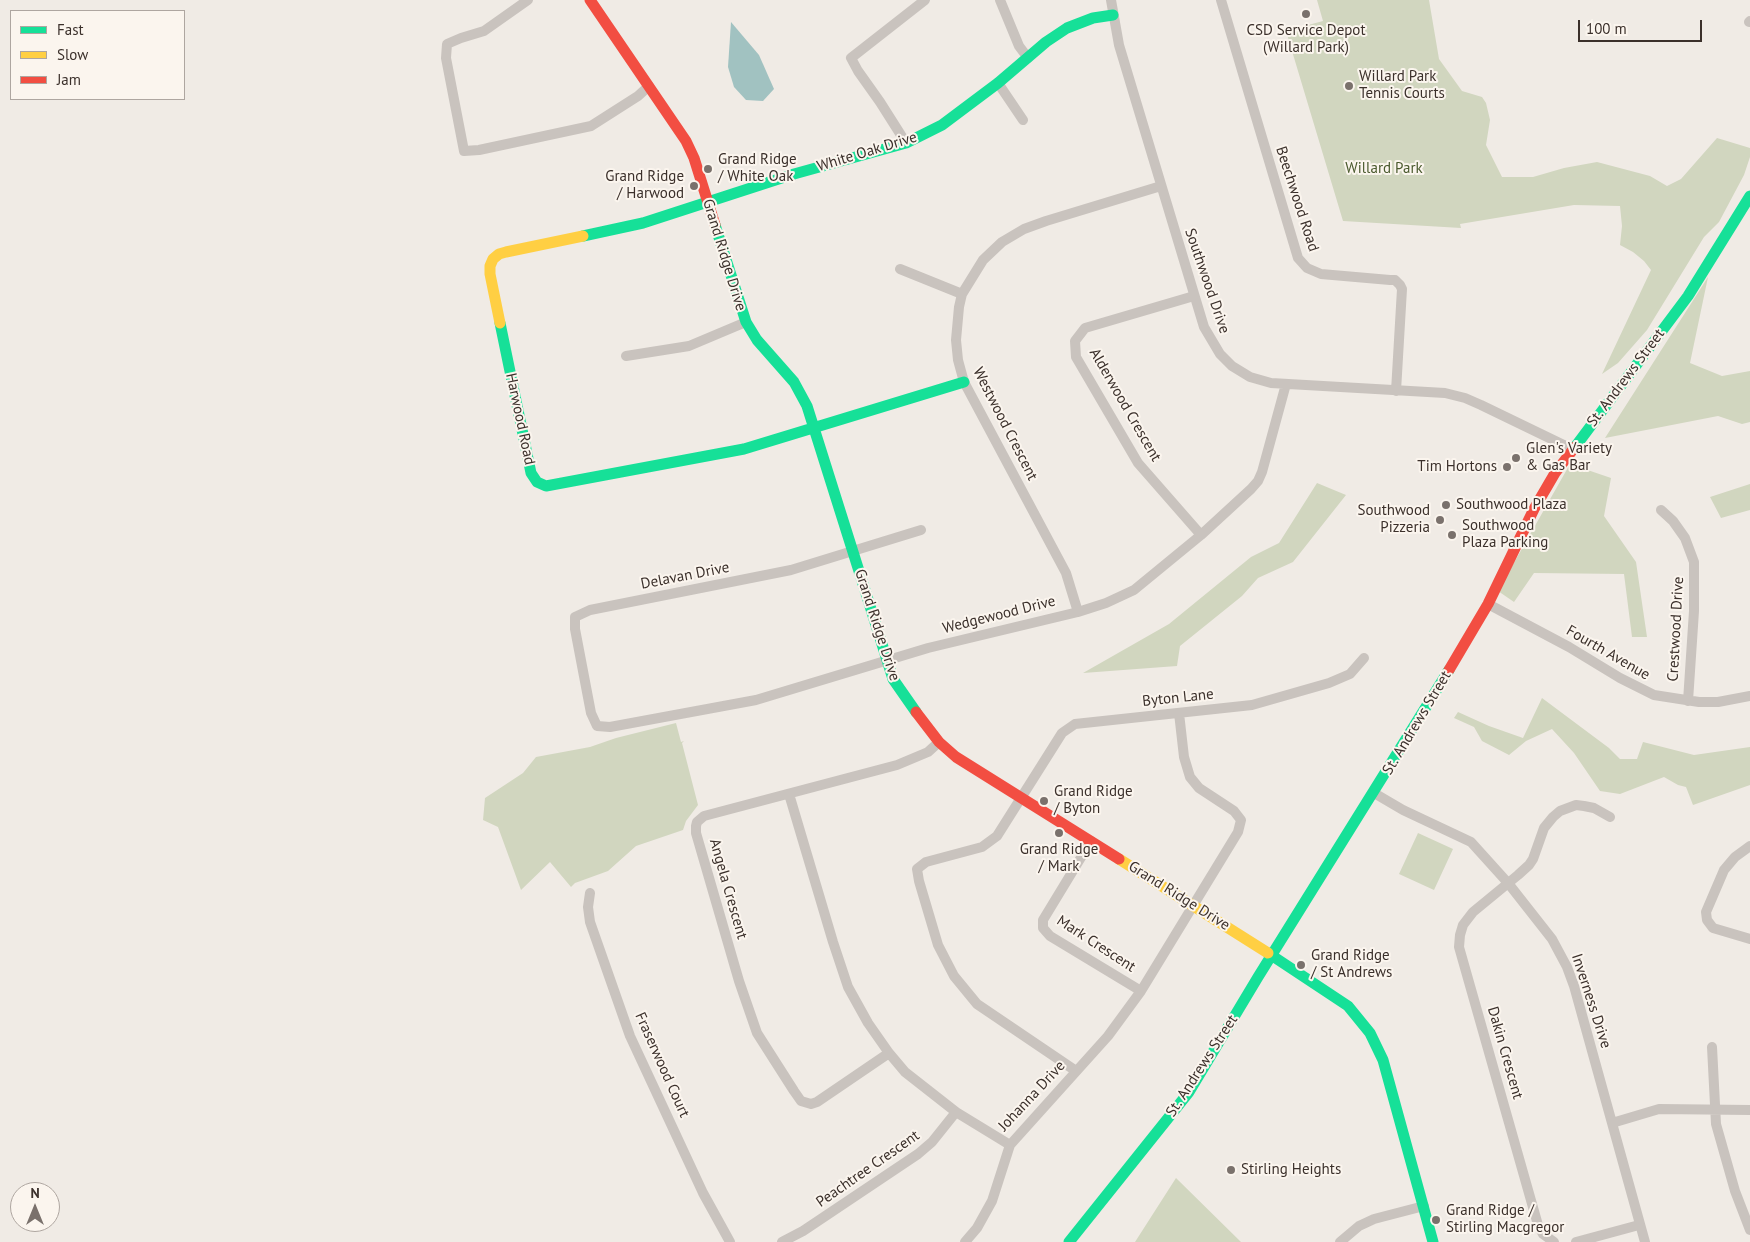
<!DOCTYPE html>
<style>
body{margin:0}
#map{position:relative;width:1750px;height:1242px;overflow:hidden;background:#f0ebe5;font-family:"PT Sans",sans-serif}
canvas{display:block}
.legend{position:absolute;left:10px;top:10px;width:175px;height:90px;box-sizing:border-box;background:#fbf5ee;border:1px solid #aea6a0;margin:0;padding:6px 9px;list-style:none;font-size:15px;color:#3b302b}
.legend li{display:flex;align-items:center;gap:10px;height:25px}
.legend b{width:25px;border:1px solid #aea6a0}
.north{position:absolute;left:10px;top:1182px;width:50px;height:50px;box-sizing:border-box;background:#fbf5ee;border:1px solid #aea6a0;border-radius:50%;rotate:0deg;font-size:14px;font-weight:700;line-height:20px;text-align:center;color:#3b302b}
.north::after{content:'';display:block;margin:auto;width:18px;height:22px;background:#7a716c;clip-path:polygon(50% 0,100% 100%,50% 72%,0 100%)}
.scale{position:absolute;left:1578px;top:20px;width:124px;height:22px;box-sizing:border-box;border:2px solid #3b302b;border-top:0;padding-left:6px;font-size:15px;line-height:18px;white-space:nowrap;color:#3b302b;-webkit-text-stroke:4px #fbf5ee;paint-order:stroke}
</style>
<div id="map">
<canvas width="1750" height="1242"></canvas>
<ul class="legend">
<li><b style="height:6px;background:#16e098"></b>Fast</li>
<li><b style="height:6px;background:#ffcf43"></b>Slow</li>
<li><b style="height:6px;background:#f24e42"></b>Jam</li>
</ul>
<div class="north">N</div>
<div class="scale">100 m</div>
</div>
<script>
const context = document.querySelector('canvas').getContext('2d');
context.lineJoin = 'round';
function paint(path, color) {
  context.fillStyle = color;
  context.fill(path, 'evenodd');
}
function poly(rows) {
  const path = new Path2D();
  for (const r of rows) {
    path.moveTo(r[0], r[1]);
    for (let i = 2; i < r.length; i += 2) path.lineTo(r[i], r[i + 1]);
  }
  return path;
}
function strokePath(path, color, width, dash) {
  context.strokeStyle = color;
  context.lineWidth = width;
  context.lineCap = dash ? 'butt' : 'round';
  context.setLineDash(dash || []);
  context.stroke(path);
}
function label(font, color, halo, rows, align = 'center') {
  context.font = font + ' "PT Sans",sans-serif';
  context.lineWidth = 4;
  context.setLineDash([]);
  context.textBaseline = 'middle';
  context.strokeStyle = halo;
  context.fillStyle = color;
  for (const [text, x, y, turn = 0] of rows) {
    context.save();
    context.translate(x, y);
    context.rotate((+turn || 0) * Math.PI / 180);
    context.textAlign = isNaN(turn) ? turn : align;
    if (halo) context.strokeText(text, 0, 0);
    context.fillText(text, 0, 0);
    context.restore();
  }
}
paint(poly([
 [1317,0,1429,0,1439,59,1462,91,1482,97,1486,103,1490,120,1486,145,1502,177,1533,177,1564,168,1597,162,1650,176,1667,186,1681,179,1717,138,1750,148,1750,157,1744,175,1719,222,1704,237,1647,330,1618,363,1602,374,1651,270,1644,261,1633,252,1620,245,1622,226,1620,206,1574,205,1460,224,1461,228,1343,221,1286,31,1323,21],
 [1708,277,1690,363,1722,376,1750,371,1750,422,1742,424,1718,416,1605,438],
 [1570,464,1611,478,1604,516,1636,562,1647,637,1632,637,1624,574,1534,573,1514,602,1498,591],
 [1317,483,1346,495,1293,562,1258,578,1242,596,1180,646,1177,666,1083,673,1169,624,1251,557,1279,543],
 [1750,484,1750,510,1721,518,1710,497],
 [1542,698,1609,748,1620,759,1637,759,1643,742,1694,755,1750,747,1750,785,1693,805,1686,787,1678,785,1664,777,1620,794,1600,791,1574,753,1552,729,1526,741,1509,755,1482,741,1474,727,1454,718,1458,712,1489,726,1523,738],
 [676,723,681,742,684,741,682,743,698,805,686,821,683,830,636,846,608,871,575,883,571,887,550,862,521,890,498,827,483,820,485,798,523,773,536,757,590,747,616,738],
 [1418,833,1453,849,1434,890,1399,874],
 [1176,1178,1241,1242,1135,1242]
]), '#d1d6bf');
paint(poly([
 [731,22,759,55,774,89,763,101,746,100,734,87,728,67]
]), '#a1c2c1');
strokePath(poly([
 [528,0,484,31,461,38,447,44,446,58,464,151,479,150,591,126,638,96,649,86],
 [1000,0,1019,46,1028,58],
 [1111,0,1119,45,1204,327,1220,354,1232,366,1250,377,1271,383,1445,393,1465,398,1481,405,1572,449],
 [1221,0,1298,258,1307,268,1321,274,1390,280,1395,280,1400,285,1402,289,1396,391],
 [1749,22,1750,21],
 [998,83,1023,120],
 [906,143,880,102,858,71,851,58,925,0],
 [900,269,962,294],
 [1194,296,1085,328,1075,341,1076,357,1138,463,1201,535],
 [626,356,689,346,746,322],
 [1661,510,1673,521,1685,538,1694,562,1694,611,1688,701],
 [921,530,791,570,590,610,575,617,575,629,591,713,597,726,610,727,756,700,928,648,1078,612,1106,603,1134,590,1201,535,1251,489,1258,481,1262,472,1286,384],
 [1488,604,1569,647,1620,678,1654,695,1699,702,1718,702,1750,696],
 [1078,612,1066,573,964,382,958,360,956,340,959,307,962,294,983,260,1002,242,1024,229,1046,221,1161,186],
 [1374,793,1403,810,1471,842,1508,883,1552,939,1567,967,1574,986,1645,1242],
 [789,794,833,942,848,987,868,1023,889,1053,905,1072,956,1112,1010,1145],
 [1091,841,1043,920,1043,928,1050,936,1141,991],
 [1750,846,1735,857,1724,870,1706,912,1707,920,1713,928,1750,939],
 [590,893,588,907,590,922,630,1036,703,1193,730,1242],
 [1712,1047,1716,1124,1735,1191,1750,1230],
 [889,1053,817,1102,811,1104,801,1101,794,1091,757,1033,739,981,696,833,696,826,697,822,704,816,897,765,928,752,939,742],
 [1076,1071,977,1004,954,976,938,945,919,881,917,869,926,862,982,847,997,836,1062,733,1075,724,1252,705,1329,683,1350,674,1364,658],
 [1612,1123,1659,1109,1750,1110],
 [782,1242,803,1231,918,1154,932,1142,956,1112],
 [965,1242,977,1228,992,1201,1010,1145,1108,1036,1141,991,1238,832,1241,820,1234,811,1199,788,1190,777,1184,757,1179,713],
 [1340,1242,1359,1226,1374,1219,1424,1206],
 [1554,1242,1543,1234,1538,1225,1459,947,1460,935,1463,925,1473,912,1518,875,1529,865,1533,859,1544,828,1553,817,1560,811,1576,805,1584,806,1594,808,1610,817],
 [1576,1242,1639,1225]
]), '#c9c3be', 10);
strokePath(poly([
 [715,225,746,322,757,340,794,382,807,406,893,679,916,712],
 [583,236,643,223,794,174,906,143,942,125,998,83,1046,42,1067,28,1093,18,1113,15],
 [500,323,531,473,537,482,546,486,744,449,964,382],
 [1575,447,1688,296,1750,196],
 [1268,953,1348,1006,1370,1033,1383,1060,1433,1242],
 [1069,1242,1189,1092,1258,977,1449,670]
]), '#16e098', 11);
strokePath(poly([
 [500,323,490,274,490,266,493,259,499,254,506,252,583,236],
 [1119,859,1268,953]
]), '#ffcf43', 11);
strokePath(poly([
 [590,0,686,141,694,158,715,225],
 [1449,670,1488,604,1534,509,1555,473,1575,447],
 [916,712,939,742,956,757,1119,859]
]), '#f24e42', 11);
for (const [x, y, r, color] of [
 [1306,14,5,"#7a716c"],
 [1349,86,5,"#7a716c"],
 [708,169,5,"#7a716c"],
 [694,186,5,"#7a716c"],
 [1516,458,5,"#7a716c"],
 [1507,467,5,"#7a716c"],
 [1446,505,5,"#7a716c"],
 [1440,520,5,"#7a716c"],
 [1452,535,5,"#7a716c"],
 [1044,801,5,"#7a716c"],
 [1059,833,5,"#7a716c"],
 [1301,965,5,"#7a716c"],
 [1231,1170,5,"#7a716c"],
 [1436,1220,5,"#7a716c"]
]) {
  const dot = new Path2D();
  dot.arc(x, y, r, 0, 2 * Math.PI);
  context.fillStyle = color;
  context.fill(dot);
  strokePath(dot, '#fbf5ee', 2);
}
label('15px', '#3b302b', '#fbf5ee', [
 ["CSD Service Depot",1306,31,"center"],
 ["(Willard Park)",1306,48,"center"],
 ["Willard Park",1359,77],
 ["Tennis Courts",1359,94],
 ["Grand Ridge",718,160],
 ["/ White Oak",718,177],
 ["Grand Ridge",684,177,"right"],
 ["/ Harwood",684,194,"right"],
 ["Glen's Variety",1526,449],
 ["& Gas Bar",1526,466],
 ["Tim Hortons",1497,467,"right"],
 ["Southwood Plaza",1456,505],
 ["Southwood",1430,511,"right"],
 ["Pizzeria",1430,528,"right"],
 ["Southwood",1462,526],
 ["Plaza Parking",1462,543],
 ["Grand Ridge",1054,792],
 ["/ Byton",1054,809],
 ["Grand Ridge",1059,850,"center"],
 ["/ Mark",1059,867,"center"],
 ["Grand Ridge",1311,956],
 ["/ St Andrews",1311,973],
 ["Stirling Heights",1241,1170],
 ["Grand Ridge /",1446,1211],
 ["Stirling Macgregor",1446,1228]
], 'left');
label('15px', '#3b302b', '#fbf5ee', [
 ["White Oak Drive",867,152,-17],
 ["Beechwood Road",1297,199,72],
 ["Grand Ridge Drive",724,255,73],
 ["Southwood Drive",1207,281,71],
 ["St. Andrews Street",1626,378,-53],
 ["Alderwood Crescent",1125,405,60],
 ["Harwood Road",520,419,78],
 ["Westwood Crescent",1005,424,63],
 ["Delavan Drive",685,576,-11],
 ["Wedgewood Drive",999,615,-14],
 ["Grand Ridge Drive",877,625,72],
 ["Crestwood Drive",1676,629,-87],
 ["Fourth Avenue",1608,653,30],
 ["Byton Lane",1178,698,-6],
 ["St. Andrews Street",1417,723,-59],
 ["Angela Crescent",728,889,74],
 ["Grand Ridge Drive",1179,896,32],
 ["Mark Crescent",1096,944,33],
 ["Inverness Drive",1591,1001,72],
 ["Dakin Crescent",1505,1053,74],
 ["Fraserwood Court",662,1065,66],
 ["St. Andrews Street",1202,1066,-57],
 ["Johanna Drive",1032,1096,-47],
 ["Peachtree Crescent",868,1169,-35]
]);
label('15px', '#4a5a2e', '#fbf5ee', [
 ["Willard Park",1384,169]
]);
</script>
